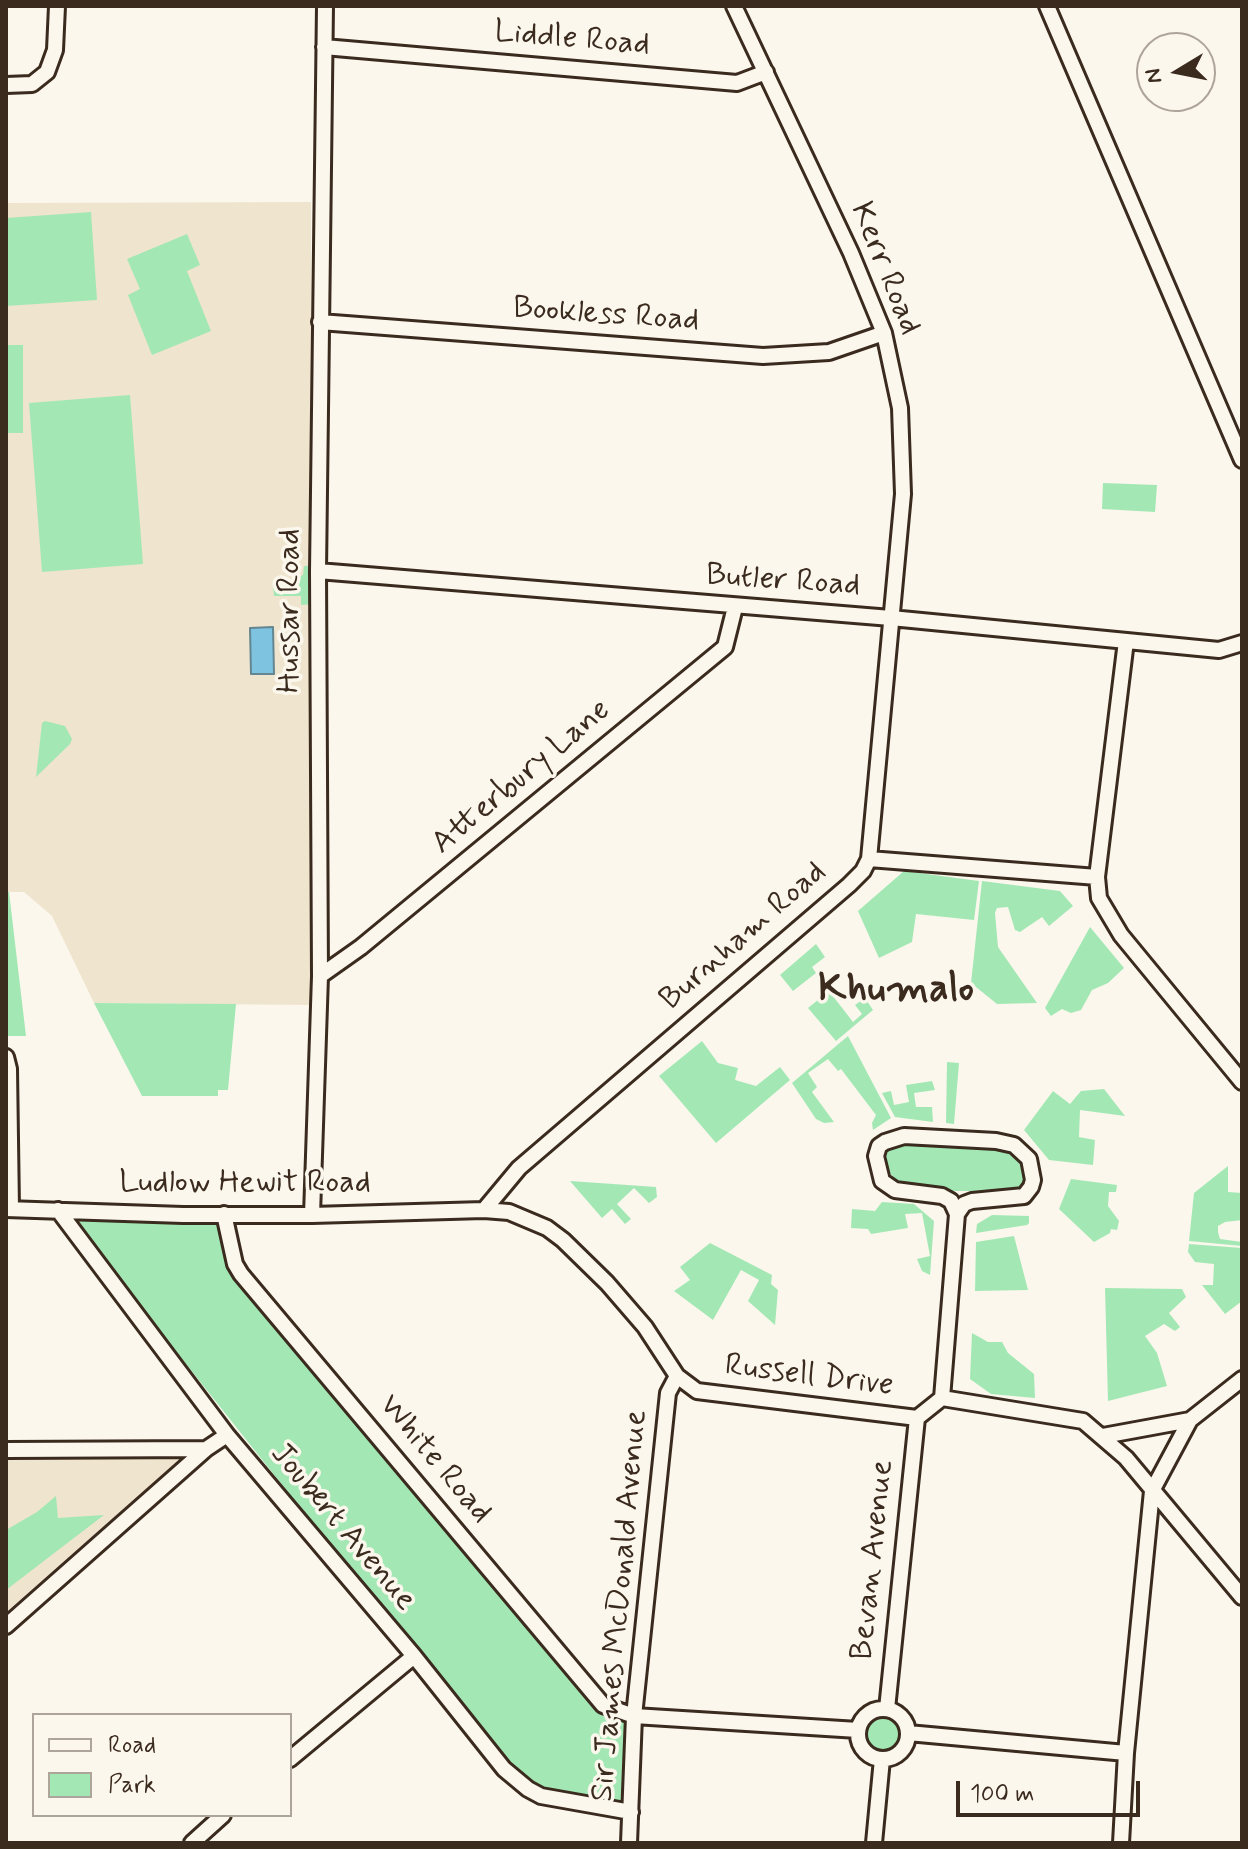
<!DOCTYPE html>
<style>
body{margin:0}
#map{position:relative;width:1248px;height:1849px;overflow:hidden;background:#fbf7ec;font-family:Mynerve,sans-serif}
canvas{display:block}
.frame{position:absolute;inset:0;border:8px solid #3b2a1e;pointer-events:none}
.legend{position:absolute;left:32px;top:1713px;width:260px;height:104px;box-sizing:border-box;background:#fbf7ec;border:2px solid #aea59a;margin:0;padding:10px 14px;list-style:none;font-size:24px;color:#3b2a1e}
.legend li{display:flex;align-items:center;gap:16px;height:40px}
.legend b{width:40px;border:2px solid #aea59a}
.north{position:absolute;left:1136px;top:32px;width:80px;height:80px;box-sizing:border-box;background:#fbf7ec;border:2px solid #aea59a;border-radius:50%;rotate:260deg;font-size:22px;font-weight:700;line-height:32px;text-align:center;color:#3b2a1e}
.north::after{content:'';display:block;margin:auto;width:28px;height:36px;background:#3b2a1e;clip-path:polygon(50% 0,100% 100%,50% 72%,0 100%)}
.scale{position:absolute;left:956px;top:1781px;width:184px;height:36px;box-sizing:border-box;border:4px solid #3b2a1e;border-top:0;padding-left:10px;font-size:24px;line-height:28px;white-space:nowrap;color:#3b2a1e;-webkit-text-stroke:6px #fbf7ec;paint-order:stroke}
</style>
<div id="map">
<canvas width="1248" height="1849"></canvas>
<div class="frame"></div>
<ul class="legend">
<li><b style="height:10px;background:#fbf7ec"></b>Road</li>
<li><b style="height:22px;background:#a3e8b4"></b>Park</li>
</ul>
<div class="north">N</div>
<div class="scale">100 m</div>
</div>
<script>
const context = document.querySelector('canvas').getContext('2d');
context.lineJoin = 'round';
function paint(path, color) {
  context.fillStyle = color;
  context.fill(path, 'evenodd');
}
function poly(rows) {
  const path = new Path2D();
  for (const r of rows) {
    if (r.length === 3) {
      path.moveTo(r[0] + r[2], r[1]);
      path.arc(r[0], r[1], r[2], 0, 2 * Math.PI);
      continue;
    }
    path.moveTo(r[0], r[1]);
    for (let i = 2; i < r.length; i += 2) path.lineTo(r[i], r[i + 1]);
  }
  return path;
}
function strokePath(path, color, width, dash) {
  context.strokeStyle = color;
  context.lineWidth = width;
  context.lineCap = dash ? 'butt' : 'round';
  context.setLineDash(dash || []);
  context.stroke(path);
}
function label(font, color, halo, rows, align = 'center') {
  context.font = font + ' Mynerve,sans-serif';
  context.lineWidth = 7;
  context.setLineDash([]);
  context.textBaseline = 'middle';
  context.strokeStyle = halo;
  context.fillStyle = color;
  for (const [text, x, y, turn = 0] of rows) {
    context.save();
    context.translate(x, y);
    context.rotate((+turn || 0) * Math.PI / 180);
    context.textAlign = isNaN(turn) ? turn : align;
    if (halo) context.strokeText(text, 0, 0);
    context.fillText(text, 0, 0);
    context.restore();
  }
}
paint(poly([
 [311,202,311,1005,94,1003,52,916,24,892,6,892,6,203],
 [197,1452,6,1623,6,1453]
]), '#efe4ce');
paint(poly([
 [91,212,97,300,6,306,6,218],
 [187,234,200,265,187,271,211,331,152,355,128,295,140,289,127,259],
 [6,345,23,345,23,433,6,433],
 [130,395,143,564,42,572,29,403],
 [1103,483,1157,485,1155,512,1102,509],
 [316,565,316,604,301,605,301,596,274,596,273,585,303,575,304,566],
 [45,721,65,726,72,739,70,744,36,777,42,723],
 [904,871,979,881,974,920,916,914,912,942,879,958,858,911],
 [982,881,1060,891,1073,906,1049,926,1042,917,1020,932,1015,930,1008,907,997,908,995,913,998,947,1037,1003,997,1004,971,983],
 [6,892,9,892,26,1036,6,1036],
 [1090,927,1124,968,1108,983,1092,990,1081,1010,1071,1013,1062,1009,1051,1016,1045,1008],
 [816,944,825,957,812,967,816,973,793,991,780,975],
 [829,991,853,1022,862,1014,855,1005,865,998,873,1010,836,1041,808,1008],
 [94,1003,236,1004,228,1090,218,1090,218,1096,142,1096],
 [848,1036,891,1118,873,1130,872,1123,876,1115,841,1069,838,1071,828,1059,808,1073,817,1087,812,1092,834,1122,824,1123,816,1119,792,1083],
 [702,1041,718,1063,738,1068,735,1080,756,1086,780,1067,790,1080,716,1143,659,1076],
 [947,1062,959,1063,954,1124,946,1123],
 [932,1081,935,1090,914,1093,916,1107,932,1107,933,1122,895,1117,882,1093,891,1091,894,1105,909,1102,906,1085],
 [1104,1089,1125,1116,1080,1110,1079,1137,1095,1140,1093,1165,1049,1160,1024,1130,1053,1091,1070,1104,1081,1091],
 [909,1140,1008,1148,1023,1159,1024,1184,1019,1188,996,1191,944,1191,899,1183,887,1170,886,1154,893,1144],
 [1228,1166,1228,1192,1242,1193,1242,1220,1225,1222,1218,1226,1218,1232,1220,1239,1242,1242,1242,1246,1189,1241,1194,1193],
 [1071,1179,1117,1185,1116,1192,1109,1192,1108,1206,1119,1221,1117,1230,1111,1229,1110,1233,1094,1242,1059,1209],
 [570,1181,656,1187,657,1197,649,1203,634,1188,617,1204,631,1219,625,1224,612,1209,602,1218],
 [882,1202,914,1204,934,1221,930,1275,922,1271,917,1259,930,1256,922,1213,905,1214,908,1228,871,1234,868,1229,851,1228,852,1209,875,1211],
 [66,1213,184,1219,215,1222,223,1229,231,1265,601,1707,631,1718,627,1807,542,1793,507,1768],
 [992,1215,1029,1216,1029,1223,1027,1225,976,1233,977,1224],
 [1014,1236,1028,1290,975,1291,976,1242],
 [710,1243,772,1275,771,1284,778,1290,775,1325,748,1301,759,1280,741,1270,713,1320,674,1291,690,1280,680,1267],
 [1189,1244,1242,1248,1242,1301,1225,1314,1202,1285,1213,1285,1214,1264,1195,1262,1188,1252],
 [1105,1288,1182,1289,1186,1297,1169,1313,1180,1327,1175,1331,1164,1324,1145,1336,1157,1353,1167,1386,1108,1401],
 [972,1333,988,1342,1002,1342,1008,1353,1034,1374,1035,1398,991,1394,970,1379],
 [56,1496,58,1518,104,1515,6,1590,6,1530,37,1512],
 [883,1734,25]
]), '#a3e8b4');
const water = poly([
 [273,627,274,674,251,674,250,628,273,627]
]);
paint(water, '#7ec3df');
strokePath(water, '#638692', 2);
const minor = poly([
 [734,6,851,253,884,333,900,408,903,494,869,859],
 [1047,6,1242,460],
 [324,47,737,83,766,72],
 [6,85,32,84,47,72,55,50,57,6],
 [320,322,763,356,829,352,884,333],
 [318,571,891,618,1219,650,1242,643],
 [1126,641,1097,877,1099,898,1121,935,1242,1082],
 [320,976,361,947,725,647,735,607],
 [6,1057,9,1069,11,1209],
 [904,1136,996,1141,1014,1145,1029,1159,1033,1180,1031,1187,1024,1196,972,1201,964,1204,957,1214,951,1201,942,1196,895,1190,882,1181,876,1156,879,1146,885,1142,904,1136],
 [6,1209,183,1215,312,1215,484,1210,509,1212,547,1228,563,1240,607,1283,645,1327,677,1376,697,1391,917,1418,942,1398,1083,1421,1126,1458,1242,1597],
 [58,1210,227,1435,414,1656,504,1769,528,1789,541,1796,631,1812],
 [484,1210,519,1168,849,885,863,871,869,859,1097,877],
 [224,1214,235,1264,241,1274,603,1705,634,1716,858,1730],
 [312,1215,320,976,318,571,325,6],
 [942,1398,957,1214],
 [1103,1436,1190,1420,1242,1379],
 [6,1450,206,1449],
 [6,1626,206,1449,227,1435],
 [887,1709,917,1418],
 [883,1734,25],
 [908,1733,1126,1753],
 [290,1759,414,1656],
 [192,1843,223,1815],
 [629,1843,634,1716,668,1393,677,1376],
 [874,1843,882,1759],
 [1121,1843,1126,1753,1152,1491,1190,1420]
]);
strokePath(minor, '#3b2a1e', 20);
strokePath(minor, '#fbf7ec', 14);
label('32px', '#3b2a1e', '#fbf7ec', [
 ["Liddle Road",572,40,5],
 ["Kerr Road",884,269,68],
 ["Bookless Road",606,316,4],
 ["Butler Road",783,582,4],
 ["Hussar Road",291,611,-90],
 ["Atterbury Lane",522,778,-40],
 ["Burnham Road",744,937,-41],
 ["Ludlow Hewit Road",245,1184],
 ["Russell Drive",809,1377,7],
 ["White Road",434,1460,50],
 ["Joubert Avenue",342,1528,50],
 ["Bevan Avenue",874,1560,-84],
 ["Sir James McDonald Avenue",621,1606,-85]
]);
label('bold 40px', '#3b2a1e', '#fbf7ec', [
 ["Khumalo",896,992]
]);
</script>
